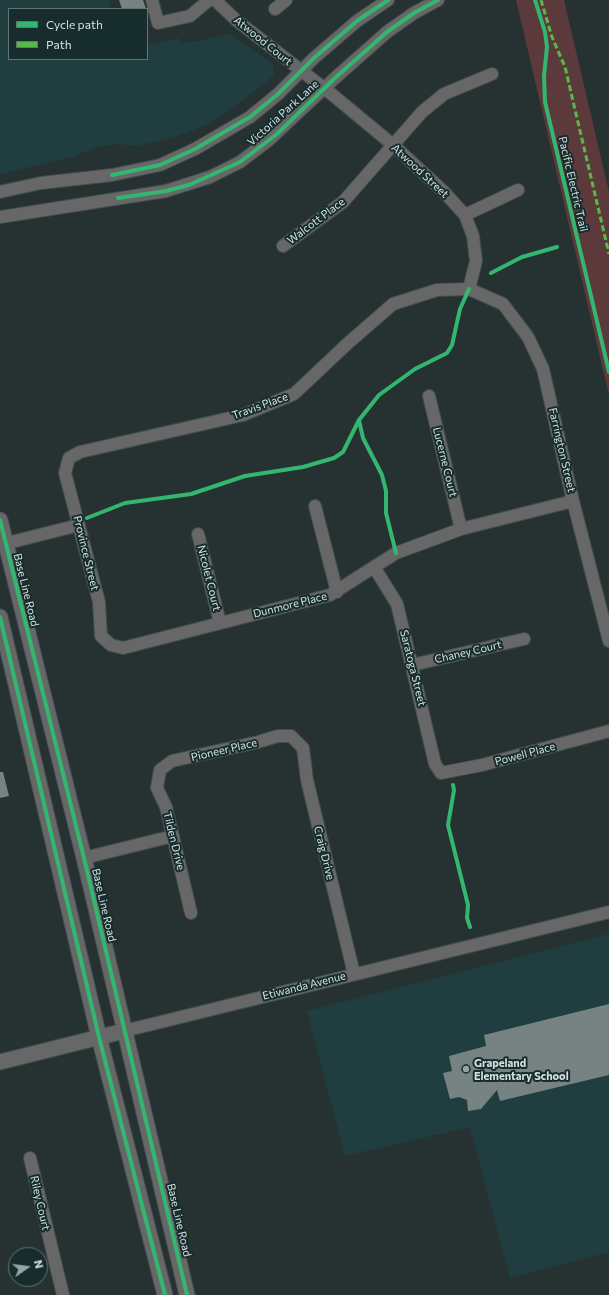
<!DOCTYPE html>
<style>
body{margin:0}
#map{position:relative;width:609px;height:1295px;overflow:hidden;background:#263232;font-family:Commissioner,sans-serif}
canvas{display:block}
.legend{position:absolute;left:8px;top:8px;width:140px;height:52px;box-sizing:border-box;background:#172c2d;border:1px solid #637475;margin:0;padding:5px 7px;list-style:none;font-size:12px;color:#d4e1e1}
.legend li{display:flex;align-items:center;gap:8px;height:20px}
.legend b{width:20px;border:1px solid #637475}
.north{position:absolute;left:8px;top:1247px;width:40px;height:40px;box-sizing:border-box;background:#172c2d;border:1px solid #637475;border-radius:50%;rotate:76deg;font-size:11px;font-weight:700;line-height:16px;text-align:center;color:#d4e1e1}
.north::after{content:'';display:block;margin:auto;width:14px;height:18px;background:#97a4a4;clip-path:polygon(50% 0,100% 100%,50% 72%,0 100%)}
</style>
<div id="map">
<canvas width="609" height="1295"></canvas>
<ul class="legend">
<li><b style="height:5px;background:#33b770"></b>Cycle path</li>
<li><b style="height:5px;background:#58b947"></b>Path</li>
</ul>
<div class="north">N</div>
</div>
<script>
const context = document.querySelector('canvas').getContext('2d');
context.lineJoin = 'round';
function paint(path, color) {
  context.fillStyle = color;
  context.fill(path, 'evenodd');
}
function poly(rows) {
  const path = new Path2D();
  for (const r of rows) {
    path.moveTo(r[0], r[1]);
    for (let i = 2; i < r.length; i += 2) path.lineTo(r[i], r[i + 1]);
  }
  return path;
}
function strokePath(path, color, width, dash) {
  context.strokeStyle = color;
  context.lineWidth = width;
  context.lineCap = dash ? 'butt' : 'round';
  context.setLineDash(dash || []);
  context.stroke(path);
}
function label(font, color, halo, rows, align = 'center') {
  context.font = font + ' Commissioner,sans-serif';
  context.lineWidth = 4;
  context.setLineDash([]);
  context.textBaseline = 'middle';
  context.strokeStyle = halo;
  context.fillStyle = color;
  for (const [text, x, y, turn = 0] of rows) {
    context.save();
    context.translate(x, y);
    context.rotate((+turn || 0) * Math.PI / 180);
    context.textAlign = isNaN(turn) ? turn : align;
    if (halo) context.strokeText(text, 0, 0);
    context.fillText(text, 0, 0);
    context.restore();
  }
}
paint(poly([
 [0,0,109,0,111,9,9,9,9,59,147,59,147,46,178,38,183,44,230,34,273,64,274,75,251,94,211,123,175,137,136,146,116,144,97,147,72,157,0,174],
 [609,934,609,1252,510,1278,470,1127,345,1156,307,1011]
]), '#203d3f');
paint(poly([
 [516,0,564,0,609,192,609,395]
]), '#5c3a3b');
paint(poly([
 [119,0,143,0,146,9,122,9],
 [0,772,3,772,9,796,0,798],
 [609,1004,609,1075,500,1101,497,1090,481,1109,468,1111,467,1100,459,1097,450,1099,443,1073,452,1071,449,1056,486,1046,484,1035]
]), '#778282');
const minor = poly([
 [152,0,158,23,190,16,209,0],
 [215,0,236,20,334,96,393,145,444,192,465,215,473,236,476,261,469,289],
 [275,9,286,0],
 [0,192,41,183,112,175,160,165,195,149,250,117,278,94,314,58,357,21,388,0],
 [465,215,518,190],
 [0,217,166,191,210,177,240,162,269,140,335,78,387,32,414,13,438,0],
 [283,246,343,202,422,112,444,94,492,74],
 [429,396,461,529],
 [573,501,461,529,396,553,330,595,123,648,111,645,101,636,99,602,65,473,69,458,80,452,243,415,294,394,347,344,393,304,437,290,469,289,503,304,528,337,543,369,573,501,609,641],
 [315,506,337,592],
 [198,534,220,623],
 [0,545,79,525],
 [374,567,397,604,435,764,441,773,482,765,609,731],
 [412,665,524,639],
 [84,858,173,836],
 [191,913,166,807,157,788,160,770,172,761,258,742,278,736,291,736,303,748,307,780,354,974],
 [124,1031,609,912],
 [30,1158,63,1295]
]);
const major = poly([
 [0,520,84,858,187,1295],
 [0,617,99,1037,165,1295],
 [0,1062,124,1031]
]);
strokePath(minor, '#434d4d', 14);
strokePath(major, '#434d4d', 17);
strokePath(minor, '#686767', 12);
strokePath(major, '#666868', 15);
strokePath(poly([
 [541,0,552,37,565,67,609,254]
]), '#58b947', 3, [6, 3]);
strokePath(poly([
 [535,0,545,32,547,47,544,76,545,102,609,372],
 [112,175,160,165,195,149,250,117,278,94,314,58,357,21,388,0],
 [118,198,166,191,189,185,240,162,277,134,335,78,387,32,414,13,438,0],
 [491,273,522,257,557,247],
 [359,420,363,438,382,475,386,491,386,513,396,553],
 [87,518,125,503,191,494,245,476,303,467,334,458,343,452,359,420,379,395,415,369,447,353,452,345,460,309,469,289],
 [0,520,84,858,187,1295],
 [0,617,99,1037,165,1295],
 [453,785,454,790,448,825,468,905,467,918,470,927]
]), '#33b770', 4);
for (const [x, y, r, color] of [
 [466,1069,4,"#97a4a4"]
]) {
  const dot = new Path2D();
  dot.arc(x, y, r, 0, 2 * Math.PI);
  context.fillStyle = color;
  context.fill(dot);
  strokePath(dot, '#172c2d', 1.5);
}
label('11px', '#d4e1e1', '#172c2d', [
 ["Atwood Court",263,41,39],
 ["Victoria Park Lane",283,113,-42],
 ["Atwood Street",420,171,43],
 ["Pacific Electric Trail",573,184,77],
 ["Walcott Place",316,221,-37],
 ["Travis Place",260,406,-20],
 ["Farrington Street",562,450,77],
 ["Lucerne Court",445,462,76],
 ["Province Street",86,553,76],
 ["Nicolet Court",209,578,76],
 ["Base Line Road",26,590,76],
 ["Dunmore Place",290,605,-14],
 ["Chaney Court",468,652,-13],
 ["Saratoga Street",413,668,76],
 ["Pioneer Place",224,750,-13],
 ["Powell Place",525,754,-15],
 ["Tilden Drive",174,841,76],
 ["Craig Drive",324,853,76],
 ["Base Line Road",104,905,77],
 ["Etiwanda Avenue",304,986,-14],
 ["Riley Court",40,1203,77],
 ["Base Line Road",179,1220,77]
]);
label('bold 11px', '#d4e1e1', '#172c2d', [
 ["Grapeland",474,1063],
 ["Elementary School",474,1076]
], 'left');
</script>
